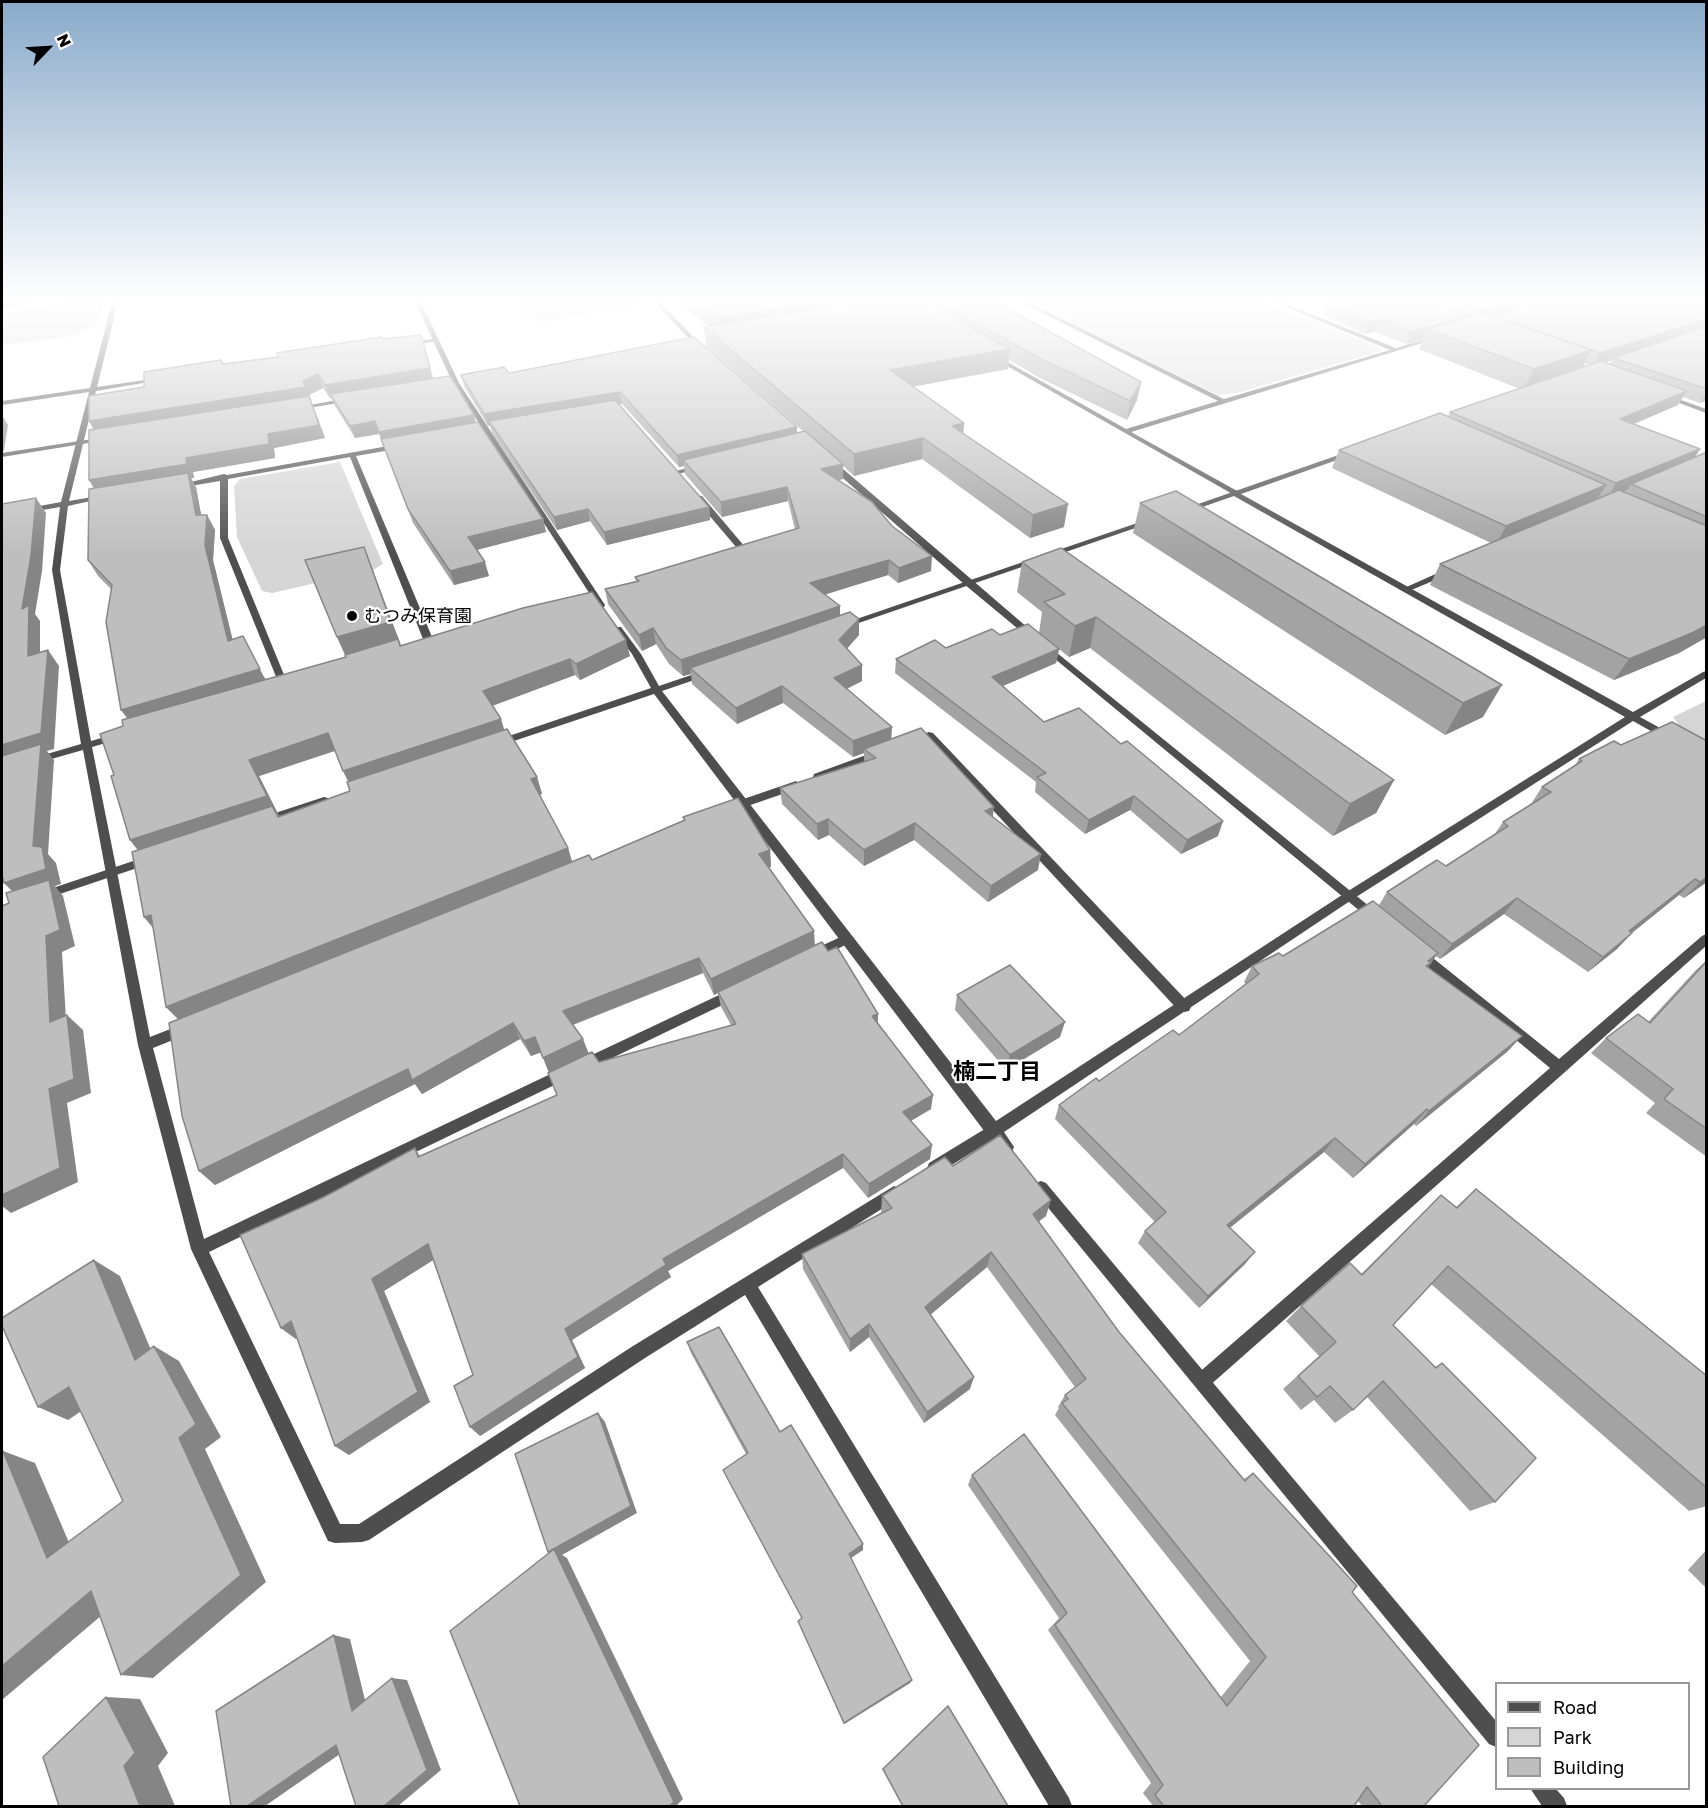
<!DOCTYPE html>
<meta charset="utf-8">
<style>
body{margin:0}
#map{position:relative;width:1708px;height:1808px;overflow:hidden;background:#fff;font-family:"Golos Text",sans-serif}
canvas{display:block}
.frame{position:absolute;inset:0;border:3px solid #000;pointer-events:none}
.legend{position:absolute;left:1495px;top:1682px;width:195px;height:108px;box-sizing:border-box;background:#fff;border:2px solid #999;margin:0;padding:8px 10px;list-style:none;font-size:18px;color:#000}
.legend li{display:flex;align-items:center;gap:12px;height:30px}
.legend b{width:30px;border:2px solid #999}
.north{position:absolute;left:18px;top:18px;width:60px;height:60px;-webkit-text-stroke:4px #fff;paint-order:stroke;rotate:65deg;font-size:16px;font-weight:700;line-height:24px;text-align:center;color:#000}
.north::after{content:'';display:block;margin:auto;width:21px;height:27px;background:#000;clip-path:polygon(50% 0,100% 100%,50% 72%,0 100%)}
</style>
<div id="map">
<canvas width="1708" height="1808"></canvas>
<div class="frame"></div>
<ul class="legend">
<li><b style="height:8px;background:#4e4e4e"></b>Road</li>
<li><b style="height:16px;background:#d5d5d5"></b>Park</li>
<li><b style="height:16px;background:#bebebe"></b>Building</li>
</ul>
<div class="north">N</div>
</div>
<script>
const context = document.querySelector('canvas').getContext('2d');
context.lineJoin = 'round';
function paint(path, color) {
  context.fillStyle = color;
  context.fill(path, 'evenodd');
}
function poly(rows) {
  const path = new Path2D();
  for (const r of rows) {
    path.moveTo(r[0], r[1]);
    for (let i = 2; i < r.length; i += 2) path.lineTo(r[i], r[i + 1]);
  }
  return path;
}
function strokePath(path, color, width, dash) {
  context.strokeStyle = color;
  context.lineWidth = width;
  context.lineCap = dash ? 'butt' : 'round';
  context.setLineDash(dash || []);
  context.stroke(path);
}
function label(font, color, halo, rows, align = 'center') {
  context.font = font + ' "Golos Text","Noto Sans JP",sans-serif';
  context.lineWidth = 4.5;
  context.setLineDash([]);
  context.textBaseline = 'middle';
  context.strokeStyle = halo;
  context.fillStyle = color;
  for (const [text, x, y, turn = 0] of rows) {
    context.save();
    context.translate(x, y);
    context.rotate((+turn || 0) * Math.PI / 180);
    context.textAlign = isNaN(turn) ? turn : align;
    if (halo) context.strokeText(text, 0, 0);
    context.fillText(text, 0, 0);
    context.restore();
  }
}
paint(poly([
 [65,302,104,302,97,325,72,336,2,345,2,330,9,313,17,309],
 [517,302,642,302,642,303,634,306,545,321,529,320],
 [1029,302,1266,302,1380,348,1381,351,1237,393,1218,395],
 [340,462,383,564,373,570,272,593,262,591,237,537,234,486,240,479],
 [1706,701,1706,744,1684,732,1673,717]
]), '#d5d5d5');
paint(poly([
 [22,302,34,302,2,309,2,305,22,302],
 [112,302,118,302,97,387,158,378,161,380,96,391,69,501,104,495,108,497,68,506,60,570,91,741,119,733,124,736,123,738,92,747,150,1037,183,1024,188,1026,190,1030,188,1034,153,1048,204,1239,561,1069,566,1067,571,1069,573,1073,571,1077,209,1252,340,1524,359,1524,633,1346,894,1186,899,1188,902,1193,899,1198,758,1287,1069,1798,1072,1806,1049,1806,745,1295,645,1358,369,1540,362,1542,335,1543,328,1541,191,1249,138,1045,83,750,34,764,29,761,30,759,81,744,52,570,60,507,2,517,2,513,61,502,89,392,2,405,2,401,90,388,112,302],
 [654,302,660,302,704,348,704,350,700,350,654,302],
 [1021,302,1028,302,1224,399,1390,350,1273,302,1281,302,1396,348,1436,336,1439,338,1131,432,1239,492,1239,496,1236,496,993,358,993,356,997,356,1126,429,1218,401,1021,302],
 [436,338,438,341,409,346,406,344,436,338],
 [1665,394,1706,409,1706,413,1663,397,1663,395,1665,394],
 [399,444,402,444,402,448,356,456,435,644,430,647,425,644,350,457,228,479,228,538,289,687,287,689,281,689,220,538,220,481,178,488,174,486,224,474,227,475,399,444],
 [829,462,835,462,1035,634,1035,638,1029,638,964,584,829,466,829,462],
 [701,464,704,464,704,468,677,474,673,472,701,464],
 [696,496,702,496,745,547,745,551,727,555,727,551,737,548,696,500,696,496],
 [1449,568,1453,571,1452,573,1409,591,1402,589,1449,568],
 [1046,644,1380,915,1382,918,1380,921,1372,921,1043,649,1041,647,1046,644],
 [929,732,933,733,1189,1003,1191,1007,1189,1011,1184,1012,1179,1011,927,739,913,744,908,741,909,739,929,732],
 [877,751,882,754,881,756,822,780,814,780,813,777,814,774,877,751],
 [796,781,801,785,800,788,733,811,728,807,729,804,796,781],
 [847,934,851,936,853,939,851,942,816,960,808,960,806,956,808,952,847,934],
 [1706,934,1706,946,1565,1072,1208,1387,1202,1390,1196,1387,1193,1381,1196,1375,1550,1068,1415,956,1413,953,1415,950,1423,950,1559,1059,1702,936,1706,934],
 [734,988,739,989,740,993,739,997,587,1070,582,1072,577,1070,575,1066,577,1062,734,988],
 [993,1124,998,1126,1000,1131,998,1136,939,1173,934,1175,929,1173,927,1168,929,1163,993,1124]
]), '#4e4e4e');
paint(poly([
 [415,302,421,302,459,383,605,605,604,607,598,607,597,605,453,383,415,302],
 [348,398,351,400,350,401,297,410,294,408,348,398],
 [105,437,107,438,107,440,2,457,2,453,105,437],
 [1347,452,1354,454,1241,494,1633,712,1703,672,1706,671,1706,678,1640,717,1673,735,1673,739,1665,739,1633,721,1353,899,1004,1132,1014,1147,1012,1152,1007,1154,1002,1152,988,1136,654,694,502,745,494,745,493,743,494,741,651,688,632,654,613,629,615,627,621,627,641,654,659,686,703,671,709,671,709,675,662,691,996,1121,1345,893,1625,717,1234,496,1188,512,1181,510,1347,452],
 [1146,520,1153,522,847,627,841,627,839,625,1146,520],
 [324,797,328,798,329,801,328,804,264,825,258,821,260,818,324,797],
 [148,856,152,857,154,860,152,863,45,899,39,895,41,892,148,856],
 [1041,1181,1046,1183,1496,1721,1496,1747,1489,1744,1036,1193,1033,1188,1036,1183,1041,1181],
 [1530,1788,1555,1788,1564,1798,1567,1806,1542,1806,1530,1788]
]), '#4e4e4e');
paint(poly([
 [681,302,995,302,1141,382,1137,400,1127,420,1040,378,1009,360,1008,369,913,386,964,423,963,433,1064,527,1030,538,922,459,854,476,843,466,843,479,838,480,931,571,898,583,888,575,825,594,840,616,859,635,847,649,862,681,847,689,891,739,993,816,1038,870,988,902,914,840,864,866,829,835,818,840,782,804,780,788,864,762,864,753,853,757,783,703,737,724,692,684,691,674,683,676,669,664,656,644,642,651,608,604,605,589,636,581,635,577,795,529,788,501,722,517,685,474,684,466,679,467,622,404,619,404,709,507,710,520,607,545,590,521,557,530,492,433,490,426,488,426,464,386,461,375,509,373,525,370,797,427,797,433,804,432,706,346,704,327,708,326,686,309,686,306],
 [1337,302,1707,302,1707,400,1700,403,1683,397,1678,405,1634,424,1695,457,1707,452,1707,637,1679,653,1614,680,1430,585,1440,564,1491,543,1332,468,1339,450,1448,416,1450,412,1520,389,1419,349,1423,339,1407,344,1375,332,1366,334,1324,316,1328,304],
 [1612,360,1610,364,1604,363],
 [1585,363,1590,365,1582,368],
 [383,339,425,348,433,378,474,415,476,423,543,519,546,532,477,550,489,576,454,585,413,523,379,434,355,438,335,406,332,398,330,398,323,388,309,395,325,438,274,448,275,458,193,472,194,478,191,478,196,487,201,515,207,515,215,530,213,560,232,640,266,679,346,657,337,637,364,547,401,645,630,656,580,680,575,675,492,706,504,730,537,777,542,794,539,795,568,848,572,862,592,860,684,820,683,817,770,850,771,867,769,867,815,946,828,951,878,1014,878,1023,931,1109,911,1121,930,1159,868,1198,843,1168,668,1271,671,1277,572,1340,585,1368,480,1436,473,1375,433,1260,384,1291,430,1402,349,1455,335,1446,297,1338,296,1339,281,1328,322,1198,415,1148,420,1156,557,1095,549,1072,541,1052,531,1056,520,1039,422,1094,415,1084,215,1185,199,1171,178,1019,166,1007,153,928,144,917,138,850,130,840,114,775,123,726,127,719,111,589,98,576,88,560,94,488,94,430,89,421,144,387,223,364,278,357],
 [335,751,348,781,350,791,279,816,259,776],
 [703,973,714,995,718,993,721,1007,731,1025,599,1062,589,1054,573,1025],
 [1176,491,1483,717,1445,735,1133,533,1140,503],
 [1022,562,1394,780,1376,813,1333,836,1090,648,1069,657,1059,649,1056,663,1003,686,1044,722,1218,836,1181,854,1130,810,1085,834,1035,792,1036,782,895,673,896,659,1000,635,1039,633,1042,612,1017,592],
 [1707,741,1707,882,1684,898,1679,895,1632,933,1617,949,1588,972,1504,914,1440,959,1436,956,1428,967,1508,1051,1416,1126,1414,1124,1353,1178,1324,1152,1230,1228,1245,1264,1199,1308,1138,1243,1145,1231,1155,1222,1055,1119,1059,1105,1179,1035,1246,984,1244,982,1252,966,1283,956,1379,905,1387,892,1446,866,1494,835,1503,822,1532,804,1531,804,1542,787,1574,767,1579,759,1621,745],
 [1707,960,1707,1157,1646,1113,1655,1103,1591,1053,1606,1038,1649,1021,1696,970],
 [957,995,1060,1037,1006,1070,955,1010],
 [953,1166,1046,1216,1038,1222,1119,1332,1244,1479,1253,1473,1352,1592,1424,1806,1362,1806,1358,1801,1354,1806,1153,1806,1143,1793,1151,1783,1048,1630,1059,1618,968,1485,972,1475,1221,1697,1250,1661,1055,1415,1059,1408,1058,1407,1065,1395,1075,1387,987,1267,930,1315,970,1389,924,1423,869,1337,850,1352,803,1269,802,1254,881,1213,882,1196],
 [1476,1189,1707,1376,1707,1506,1689,1511,1431,1284,1393,1325,1435,1367,1442,1363,1495,1502,1470,1511,1367,1397,1353,1410,1335,1423,1314,1400,1301,1410,1283,1389,1319,1356,1286,1321,1301,1306,1361,1274,1441,1195,1456,1207],
 [687,1342,780,1432,863,1550,851,1558,910,1683,844,1724,798,1621,802,1618,723,1470,746,1454,691,1353],
 [1707,1549,1707,1589,1688,1570],
 [948,1706,1008,1806,902,1806,882,1769,945,1708]
]), '#a3a3a3');
paint(poly([
 [825,302,901,302,721,336,720,318],
 [1513,302,1549,302,1475,324,1480,311],
 [1467,315,1462,328,1427,329,1423,339,1407,344,1412,332],
 [1380,319,1375,332,1366,334,1371,321],
 [1707,319,1707,328,1613,358,1612,360,1594,366,1600,353],
 [421,335,434,382,330,394,332,398,330,398,325,385],
 [1010,349,1008,369,890,391,890,370],
 [1591,350,1581,371,1524,390,1534,369],
 [318,374,323,388,309,395,325,438,274,448,275,458,193,472,194,478,191,478,196,487,204,530,98,495,89,480,186,458,268,434,97,435,89,421,303,381],
 [1141,382,1137,400,1127,420,1130,401],
 [1687,391,1678,405,1612,433,1620,419],
 [620,392,622,404,492,425,489,421,490,426,488,426,484,414],
 [1707,392,1707,400,1700,403],
 [2,415,8,425,4,450,2,452],
 [474,415,477,428,383,444,379,432],
 [375,421,379,434,355,438,350,426],
 [964,423,962,445,952,426],
 [797,427,797,439,683,460,684,466,679,467,677,455],
 [923,438,922,459,854,476,854,454],
 [1700,449,1691,464,1631,484,1627,490,1607,499,1616,483],
 [843,464,843,479,822,484,821,469],
 [1606,485,1594,504,1496,545,1506,526],
 [787,487,788,501,722,517,721,502],
 [36,498,46,513,42,571,35,614,40,621,40,672,28,656,22,609],
 [1068,504,1064,527,1030,538,1033,515],
 [709,507,710,520,607,545,604,532],
 [588,509,590,521,557,530,554,517],
 [207,515,215,530,213,560,237,657,228,641,205,545],
 [543,519,546,532,472,551,468,537],
 [364,547,401,646,348,661,337,637],
 [932,556,931,571,898,583,899,568],
 [889,560,888,575,811,599,810,583],
 [485,562,489,576,454,585,450,571],
 [840,606,840,621,690,668,691,674,683,676,681,660],
 [1096,617,1090,648,1069,657,1075,626],
 [859,619,859,635,839,657,839,640],
 [1707,625,1707,637,1679,653,1614,680,1629,659],
 [653,628,656,644,642,651,639,635],
 [243,636,268,685,132,725,121,710],
 [626,640,630,656,580,680,576,664],
 [1059,649,1056,663,991,691,992,677],
 [48,650,59,666,54,749,47,751,54,760,48,854,56,863,61,884,55,886,63,896,75,946,62,952,67,1037,50,1022,19,898,4,883,33,846,2,765,2,745],
 [570,659,575,675,489,707,483,691],
 [862,665,862,681,835,694,834,678],
 [1502,685,1483,717,1445,735,1463,703],
 [782,686,783,703,737,724,736,708],
 [501,719,506,736,351,787,343,771],
 [892,727,891,743,864,749,864,753,853,757,853,741],
 [328,733,337,750,259,776,277,812,276,812,282,822,143,857,130,840,249,760],
 [537,777,542,794,536,796,531,779],
 [1394,780,1376,813,1333,836,1350,804],
 [1134,796,1130,810,1085,834,1089,820],
 [994,807,992,823,985,811],
 [828,819,829,835,818,840,817,824],
 [1223,821,1218,836,1181,854,1187,840],
 [915,823,914,840,864,866,864,850],
 [568,848,573,865,181,1022,166,1007],
 [770,850,771,867,761,870,759,854],
 [1041,854,1038,870,988,902,991,886],
 [1707,877,1707,882,1684,898,1700,882],
 [1695,879,1679,895,1614,947,1629,931],
 [1517,898,1504,914,1440,959,1452,944],
 [151,915,158,933,144,917],
 [814,931,815,947,714,995,711,979],
 [1632,933,1617,949,1588,972,1603,957],
 [1438,953,1427,969,1425,970,1428,961],
 [699,958,703,973,569,1026,563,1011],
 [878,1014,877,1029,872,1016],
 [67,1015,83,1030,91,1093,67,1103,78,1182,11,1213,2,1206,2,1195,49,1089],
 [1065,1022,1060,1037,1006,1070,1010,1055],
 [513,1023,520,1039,422,1094,415,1084,215,1185,199,1171,408,1069],
 [1522,1036,1508,1051,1416,1126,1429,1111],
 [535,1037,542,1052,531,1056,524,1041],
 [583,1039,589,1054,549,1073,543,1058],
 [933,1095,931,1109,902,1126,903,1112],
 [1427,1109,1414,1124,1353,1178,1365,1164],
 [1335,1138,1324,1152,1218,1237,1227,1225],
 [932,1145,930,1159,868,1198,869,1184],
 [843,1154,843,1168,668,1271,671,1277,572,1340,585,1368,480,1436,470,1427,565,1329,663,1259],
 [1051,1200,1046,1216,1027,1230,1033,1214],
 [428,1244,438,1257,384,1291,430,1402,349,1455,335,1446,372,1279],
 [991,1252,987,1267,923,1321,925,1307],
 [1255,1252,1245,1264,1199,1308,1208,1296],
 [94,1260,120,1276,161,1374,135,1360],
 [291,1321,306,1332,296,1339,281,1328],
 [869,1324,869,1337,850,1352,850,1339],
 [154,1346,179,1361,221,1437,205,1449,266,1582,153,1678,121,1675,179,1438],
 [974,1377,970,1389,924,1423,927,1412],
 [69,1387,98,1400,68,1420,38,1407],
 [598,1413,605,1422,637,1513,562,1555,567,1558,683,1799,676,1806,669,1806,557,1558,548,1552],
 [3,1451,35,1463,79,1566,47,1558],
 [863,1544,863,1550,849,1559,849,1554],
 [91,1591,122,1598,2,1700,2,1666],
 [334,1635,350,1639,368,1712,352,1711],
 [392,1678,407,1680,441,1770,398,1806,384,1806],
 [912,1680,910,1683,844,1724,844,1723],
 [106,1697,140,1699,168,1753,158,1766,175,1806,140,1806,124,1766],
 [336,1745,353,1745,265,1806,247,1806]
]), '#858585');
const building = poly([
 [698,302,825,302,720,318,698,302],
 [862,302,925,302,1010,349,890,370,964,423,952,426,1068,504,1033,515,923,438,854,454,704,327,862,302],
 [937,302,995,302,1023,317,1141,382,1130,401,1043,360,937,302],
 [1337,302,1430,302,1467,315,1412,332,1380,319,1371,321,1328,304,1337,302],
 [1453,302,1513,302,1480,311,1453,302],
 [1540,302,1702,302,1707,303,1707,319,1600,353,1494,316,1540,302],
 [1482,313,1591,350,1534,369,1427,329,1482,313],
 [1707,326,1707,389,1613,358,1707,326],
 [421,335,430,368,325,385,318,374,303,381,306,387,89,421,89,396,144,387,144,372,221,360,223,364,278,357,277,353,381,337,383,339,421,335],
 [694,337,797,427,677,455,620,392,484,414,461,375,504,367,509,373,525,370,694,337],
 [1601,361,1687,391,1620,419,1700,449,1616,483,1450,412,1601,361],
 [450,376,474,415,379,432,375,421,350,426,330,394,450,376],
 [309,396,319,425,268,434,269,444,186,458,187,464,89,480,89,430,309,396],
 [615,400,709,507,604,532,588,509,554,517,489,421,615,400],
 [1440,413,1606,485,1506,526,1339,450,1440,413],
 [478,422,543,519,468,537,485,562,450,571,408,509,381,439,478,422],
 [805,431,843,464,821,469,872,502,892,526,932,556,899,568,889,560,810,583,840,606,681,660,666,648,653,628,639,635,605,589,639,581,635,577,799,528,787,487,721,502,683,460,805,431],
 [1707,452,1707,517,1631,484,1707,452],
 [188,473,196,515,207,515,205,545,228,641,243,636,260,669,121,710,106,622,112,585,88,560,89,489,188,473],
 [1619,490,1707,526,1707,625,1694,632,1629,659,1440,564,1619,490],
 [1176,491,1502,685,1463,703,1140,503,1176,491],
 [36,498,31,556,22,609,29,605,28,656,48,650,41,733,2,745,2,504,36,498],
 [364,547,391,622,337,637,305,560,364,547],
 [1061,548,1394,780,1350,804,1096,617,1075,626,1044,602,1065,594,1022,562,1061,548],
 [592,592,626,640,576,664,570,659,483,691,501,719,343,771,328,733,249,760,267,796,130,840,111,776,114,775,100,734,123,726,122,720,346,657,345,655,398,639,400,646,523,608,592,592],
 [850,612,859,619,839,640,862,665,834,678,892,727,853,741,782,686,736,708,690,668,850,612],
 [1028,624,1059,649,992,677,1044,722,1079,708,1121,744,1127,741,1223,821,1187,840,1134,796,1089,820,1037,777,1046,773,896,659,935,640,946,648,992,629,1000,635,1028,624],
 [1672,722,1707,741,1707,877,1700,882,1695,879,1629,931,1632,933,1603,957,1517,898,1452,944,1387,892,1437,860,1446,866,1508,826,1503,822,1551,792,1542,787,1582,761,1579,759,1614,741,1621,745,1672,722],
 [921,728,994,807,985,811,1041,854,991,886,915,823,864,850,828,819,817,824,780,788,876,758,864,749,921,728],
 [507,729,537,777,531,779,568,848,166,1007,151,915,144,917,132,852,272,806,278,817,350,791,347,782,507,729],
 [41,744,33,846,42,847,46,869,4,883,2,875,2,756,41,744],
 [738,798,770,850,759,854,814,931,711,979,699,958,563,1011,583,1039,543,1058,535,1037,524,1041,513,1023,412,1080,408,1069,199,1171,182,1116,169,1023,589,855,592,860,685,820,683,817,738,798],
 [49,880,60,930,46,936,50,1022,67,1015,74,1079,49,1089,60,1168,2,1195,2,906,9,903,6,893,49,880],
 [1373,901,1438,953,1428,961,1431,963,1426,966,1522,1036,1429,1111,1427,1109,1365,1164,1335,1138,1227,1225,1255,1252,1208,1296,1145,1231,1166,1212,1059,1105,1096,1078,1099,1081,1173,1030,1179,1035,1259,974,1252,966,1279,953,1283,956,1373,901],
 [822,942,828,951,837,947,878,1014,872,1016,933,1095,903,1112,932,1145,869,1184,843,1154,663,1259,666,1265,565,1329,578,1357,470,1427,454,1386,473,1375,428,1244,372,1279,418,1392,335,1446,291,1321,281,1328,240,1235,322,1198,415,1148,418,1157,557,1095,548,1073,592,1052,599,1062,736,1024,718,992,822,942],
 [1707,961,1707,1129,1664,1099,1673,1089,1606,1038,1638,1014,1650,1023,1707,961],
 [1010,965,1065,1022,1010,1055,957,995,1010,965],
 [1000,1135,1051,1200,1033,1214,1119,1332,1245,1481,1253,1473,1357,1586,1352,1592,1479,1745,1424,1806,1382,1806,1367,1787,1354,1806,1164,1806,1155,1795,1163,1785,1055,1625,1067,1613,972,1475,1024,1434,1227,1706,1266,1657,1062,1403,1068,1399,1065,1395,1086,1379,991,1252,925,1307,974,1377,927,1412,869,1324,850,1339,802,1254,892,1208,882,1196,945,1157,953,1166,1000,1135],
 [1476,1189,1707,1376,1707,1488,1448,1266,1393,1325,1436,1368,1442,1363,1536,1458,1495,1502,1383,1381,1353,1410,1330,1386,1317,1397,1298,1376,1336,1342,1301,1306,1350,1263,1362,1275,1441,1195,1457,1208,1476,1189],
 [94,1260,135,1360,154,1346,196,1424,179,1438,241,1575,121,1675,91,1591,2,1666,2,1452,3,1451,47,1558,123,1501,69,1387,38,1407,2,1326,2,1318,94,1260],
 [719,1327,780,1432,791,1425,863,1544,849,1554,912,1680,844,1723,798,1621,802,1618,723,1470,748,1453,687,1342,719,1327],
 [598,1413,631,1506,548,1552,515,1454,598,1413],
 [554,1549,674,1802,669,1806,520,1806,450,1631,554,1549],
 [334,1635,352,1711,392,1678,427,1770,384,1806,356,1806,336,1745,247,1806,231,1806,216,1711,334,1635],
 [106,1697,135,1753,124,1766,140,1806,59,1806,43,1757,106,1697],
 [948,1706,1008,1806,903,1806,883,1769,948,1706]
]);
paint(building, '#bebebe');
strokePath(building, '#858585', 1.5);
const sky = context.createLinearGradient(0, 0, 0, 555);
sky.addColorStop(0, '#89aaca');
sky.addColorStop(0.54, '#fff');
sky.addColorStop(1, '#ffffff00');
context.fillStyle = sky;
context.fillRect(0, 0, 1708, 555);
for (const [x, y, r, color] of [
 [352,616,6,"#000"]
]) {
  const dot = new Path2D();
  dot.arc(x, y, r, 0, 2 * Math.PI);
  context.fillStyle = color;
  context.fill(dot);
  strokePath(dot, '#fff', 2);
}
label('18px', '#000', '#fff', [
 ["むつみ保育園",364,616]
], 'left');
label('bold 22px', '#000', '#fff', [
 ["楠二丁目",997,1072]
]);
</script>
